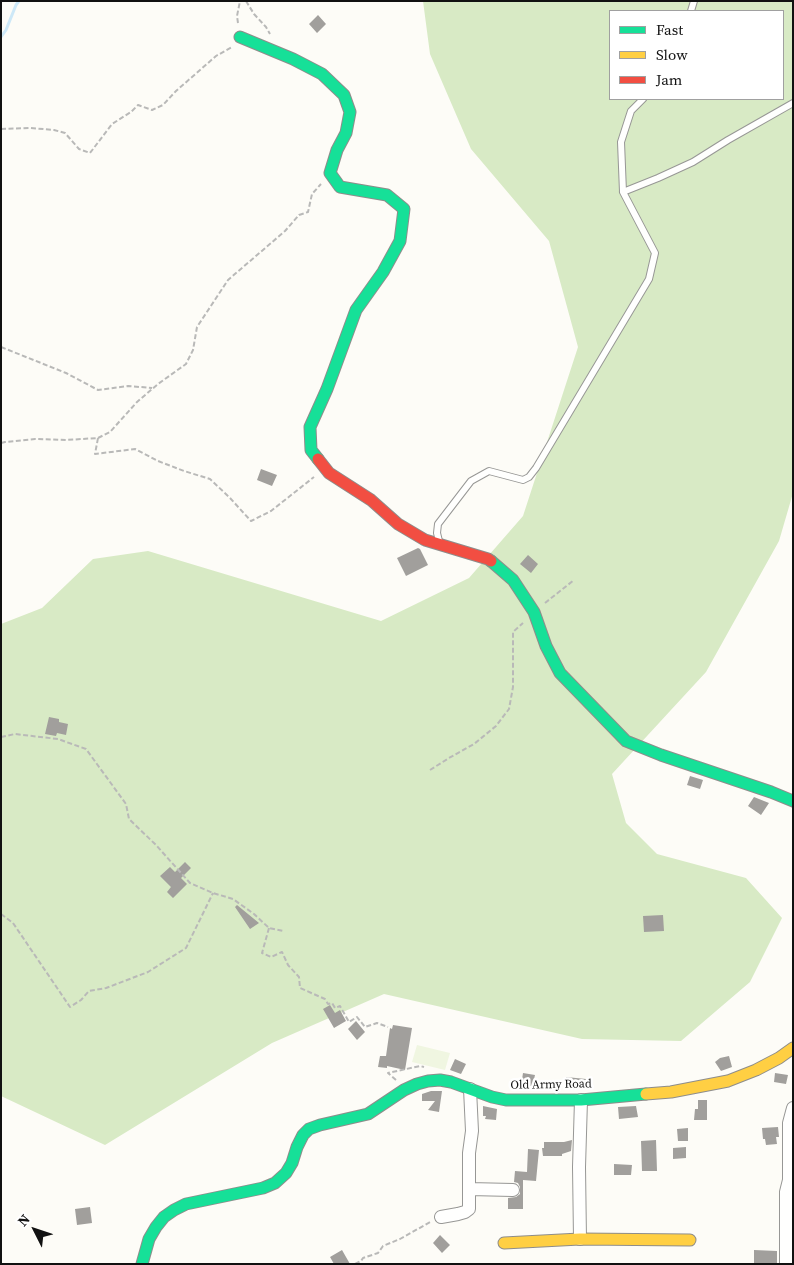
<!DOCTYPE html>
<style>
body{margin:0}
#map{position:relative;width:794px;height:1265px;overflow:hidden;background:#fdfcf7;font-family:"Source Serif 4",serif}
canvas{display:block}
.frame{position:absolute;inset:0;border:2px solid #111;pointer-events:none}
.legend{position:absolute;left:609px;top:10px;width:175px;height:90px;box-sizing:border-box;background:#fff;border:1px solid #a0a0a0;margin:0;padding:6px 9px;list-style:none;font-size:15px;color:#111}
.legend li{display:flex;align-items:center;gap:10px;height:25px}
.legend b{width:25px;border:1px solid #a0a0a0}
.north{position:absolute;left:10px;top:1205px;width:50px;height:50px;-webkit-text-stroke:4px #fff;paint-order:stroke;rotate:311deg;font-size:14px;font-weight:700;line-height:20px;text-align:center;color:#111}
.north::after{content:'';display:block;margin:auto;width:18px;height:22px;background:#111;clip-path:polygon(50% 0,100% 100%,50% 72%,0 100%)}
</style>
<div id="map">
<canvas width="794" height="1265"></canvas>
<div class="frame"></div>
<ul class="legend">
<li><b style="height:6px;background:#16e098"></b>Fast</li>
<li><b style="height:6px;background:#ffcf43"></b>Slow</li>
<li><b style="height:6px;background:#f24e42"></b>Jam</li>
</ul>
<div class="north">N</div>
</div>
<script>
const context = document.querySelector('canvas').getContext('2d');
context.lineJoin = 'round';
function paint(path, color) {
  context.fillStyle = color;
  context.fill(path, 'evenodd');
}
function poly(rows) {
  const path = new Path2D();
  for (const r of rows) {
    path.moveTo(r[0], r[1]);
    for (let i = 2; i < r.length; i += 2) path.lineTo(r[i], r[i + 1]);
  }
  return path;
}
function strokePath(path, color, width, dash) {
  context.strokeStyle = color;
  context.lineWidth = width;
  context.lineCap = dash ? 'butt' : 'round';
  context.setLineDash(dash || []);
  context.stroke(path);
}
function label(font, color, halo, rows, align = 'center') {
  context.font = font + ' "Source Serif 4",serif';
  context.lineWidth = 5;
  context.setLineDash([]);
  context.textBaseline = 'middle';
  context.strokeStyle = halo;
  context.fillStyle = color;
  for (const [text, x, y, turn = 0] of rows) {
    context.save();
    context.translate(x, y);
    context.rotate((+turn || 0) * Math.PI / 180);
    context.textAlign = isNaN(turn) ? turn : align;
    if (halo) context.strokeText(text, 0, 0);
    context.fillText(text, 0, 0);
    context.restore();
  }
}
paint(poly([
 [423,1,793,1,793,493,779,541,706,672,612,774,626,823,657,854,746,878,782,918,750,982,681,1041,582,1039,384,994,272,1043,105,1145,1,1096,1,624,42,608,93,559,148,551,381,621,469,578,523,516,578,347,549,241,471,149,430,54],
 [610,11,783,11,783,99,610,99]
]), '#d8eac5');
paint(poly([
 [417,1045,450,1053,445,1070,412,1062]
]), '#f0f6e1');
strokePath(poly([
 [1,37,6,30,16,5,19,1]
]), '#cde8f7', 3);
paint(poly([
 [318,15,326,24,317,33,309,24],
 [261,469,277,475,272,486,257,480],
 [418,548,420,549,428,565,406,576,397,558],
 [528,555,538,564,531,573,520,564],
 [49,717,59,719,59,722,68,724,66,735,57,733,56,736,45,734],
 [690,776,703,780,700,789,687,785],
 [754,797,769,803,761,815,748,806],
 [185,862,191,868,181,878,187,884,173,898,167,892,171,887,160,876,170,867,175,872],
 [237,905,259,923,250,929,235,907],
 [663,915,664,931,644,932,643,916],
 [330,1005,335,1013,340,1010,346,1021,334,1028,323,1009],
 [356,1021,365,1032,357,1040,348,1029],
 [393,1025,412,1028,405,1070,387,1066,387,1068,378,1067,380,1056,386,1056,390,1028,392,1029],
 [729,1056,732,1067,721,1071,715,1062,720,1058],
 [455,1059,466,1064,461,1074,450,1070],
 [523,1073,535,1075,532,1088,521,1086],
 [775,1073,788,1075,786,1084,774,1082],
 [566,1077,586,1079,585,1087,566,1085],
 [431,1091,442,1091,439,1112,428,1110,435,1101,422,1101,422,1094],
 [698,1100,707,1100,707,1120,694,1120,695,1109,698,1109],
 [483,1106,497,1109,496,1120,485,1119,486,1116,483,1116],
 [636,1106,638,1117,619,1119,618,1107],
 [778,1127,779,1137,776,1137,777,1144,766,1145,765,1139,763,1139,762,1128],
 [688,1128,688,1141,678,1141,677,1129],
 [572,1140,571,1151,562,1154,562,1156,543,1156,542,1148,544,1148,544,1142,564,1142],
 [656,1140,657,1171,642,1171,641,1141],
 [686,1147,686,1158,673,1159,673,1148],
 [528,1149,539,1150,536,1181,523,1180,523,1209,508,1209,508,1198,516,1197,520,1194,520,1187,518,1183,514,1182,515,1171,527,1172],
 [614,1164,632,1165,631,1175,614,1175],
 [90,1207,92,1223,77,1225,75,1209],
 [440,1235,450,1245,442,1253,433,1243],
 [342,1250,350,1264,334,1264,330,1257],
 [754,1250,777,1251,777,1264,754,1264]
]), '#a19f9c');
const lane = poly([
 [691,11,694,1],
 [623,192,658,178,693,162,728,140,793,103],
 [439,541,437,533,438,524,471,481,489,471,523,480,529,477,536,468,649,279,655,253,623,192,621,142,631,111,643,99]
]);
const street = poly([
 [469,1189,513,1190],
 [441,1217,458,1214,465,1212,469,1209,469,1153,472,1131,470,1089],
 [580,1239,579,1167,581,1100],
 [786,1264,786,1192,789,1180,789,1123,793,1108]
]);
const fast = poly([
 [240,37,293,59,322,74,344,95,350,112,346,133,337,150,330,173,340,187,387,195,404,209,400,241,383,272,356,310,327,389,310,427,311,450,318,459],
 [491,561,513,580,534,612,546,646,560,673,626,741,661,755,771,792,793,801],
 [142,1264,149,1239,156,1227,164,1217,174,1210,186,1204,263,1188,275,1183,286,1173,292,1163,297,1147,303,1135,309,1129,320,1125,368,1114,404,1090,417,1084,428,1081,440,1080,451,1082,492,1097,506,1100,581,1100,646,1094]
]);
const slow = poly([
 [646,1094,671,1092,728,1081,756,1070,779,1058,793,1048],
 [504,1243,580,1239,690,1240]
]);
const jam = poly([
 [318,459,329,473,371,500,398,524,425,540,488,559,491,561]
]);
strokePath(lane, '#979795', 8);
strokePath(street, '#979795', 14);
strokePath(fast, '#8e8d8b', 13);
strokePath(slow, '#8e8d8b', 13);
strokePath(jam, '#8e8d8b', 13);
strokePath(poly([
 [246,1,254,14,266,27,270,34],
 [238,23,237,16,240,1],
 [1,129,30,128,54,130,65,133,79,149,90,153,112,124,131,112,138,105,152,110,163,105,176,91,216,56,232,47],
 [1,347,66,373,98,390,128,386,152,388],
 [98,438,110,432,137,402,158,384,186,364,193,350,197,327,228,280,285,231,299,215,308,212,312,194,321,184],
 [1,443,5,442,35,439,66,440,98,438,95,454,135,449,158,461,184,471,210,479,230,498,251,521,271,511,314,477],
 [545,603,574,580],
 [1,737,15,734,58,739,86,749,126,804,129,819,156,845,190,883,213,893,233,899,254,914,269,928,283,931],
 [430,770,449,758,474,744,496,726,509,709,513,687,513,632,523,623],
 [1,914,13,923,70,1007,81,1000,89,991,106,988,148,972,186,948,213,893],
 [269,928,262,953,271,957,282,952,288,965,299,977,300,988,325,999,328,1004,332,1003,335,1008,340,1006,349,1022,357,1017,365,1027,377,1023,388,1027],
 [396,1080,388,1073,420,1066,424,1067],
 [355,1264,361,1261,363,1258,378,1253,383,1246,400,1239,432,1221]
]), '#b9b9b8', 2, [5, 2.5]);
strokePath(lane, '#fffffe', 6);
strokePath(street, '#fffffe', 12);
strokePath(fast, '#16e098', 11);
strokePath(slow, '#ffcf43', 11);
strokePath(jam, '#f24e42', 11);
label('12px', '#111', '#fff', [
 ["Old Army Road",551,1085,-1]
]);
</script>
